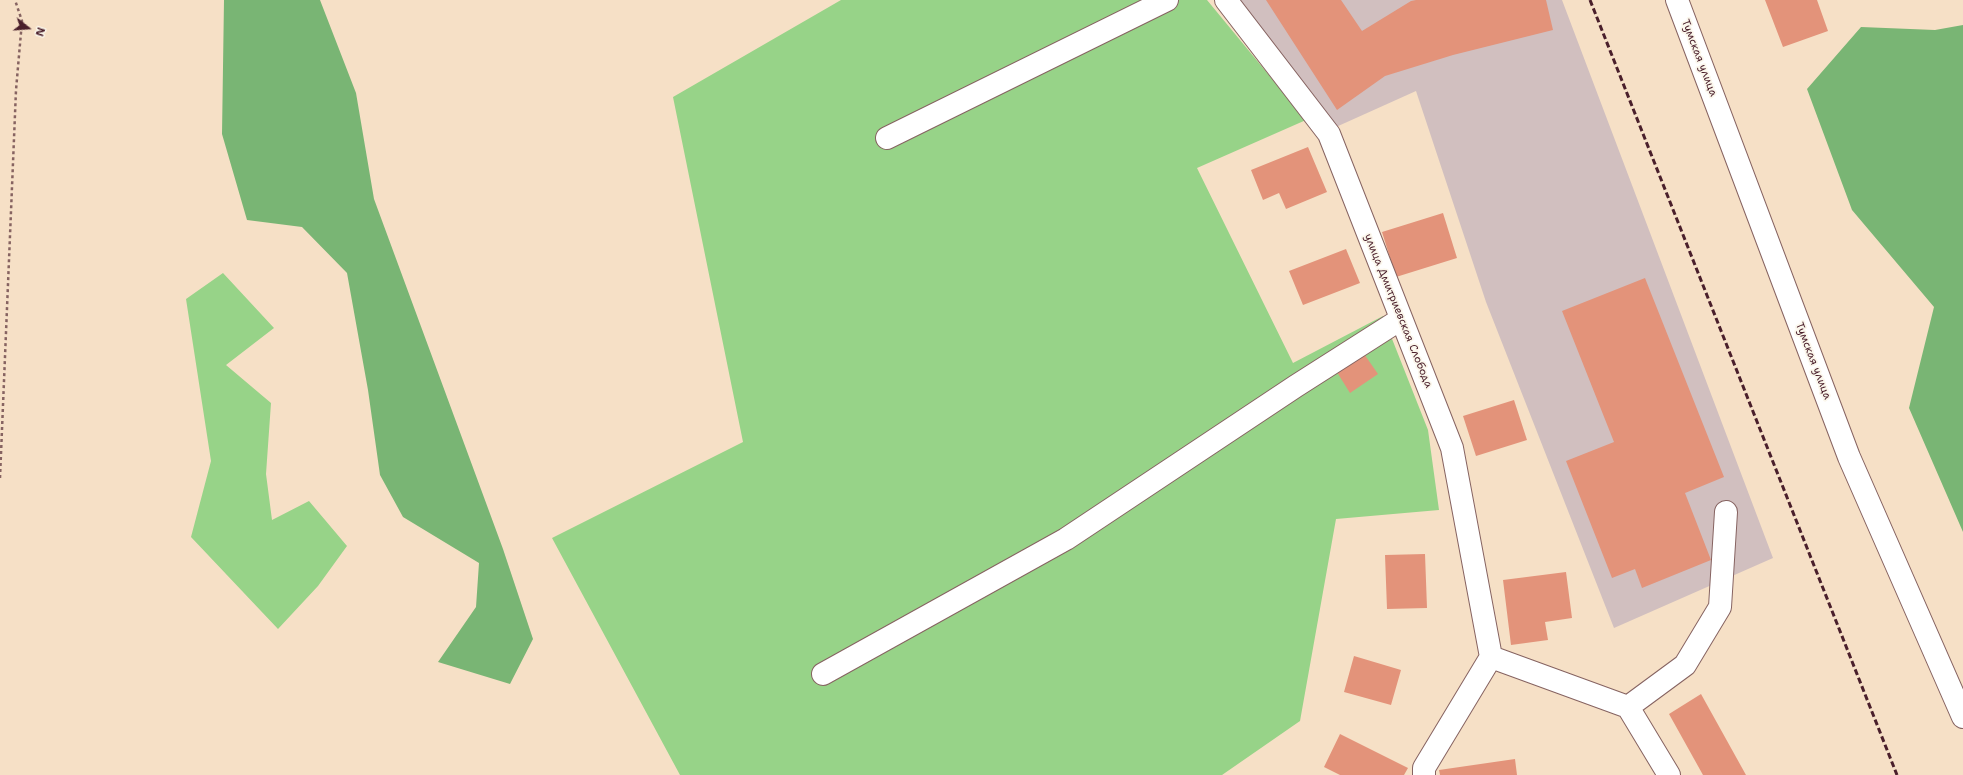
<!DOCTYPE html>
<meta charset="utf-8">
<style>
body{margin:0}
#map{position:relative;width:1963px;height:775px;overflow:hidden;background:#f6e0c6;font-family:"Shantell Sans",sans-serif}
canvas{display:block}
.north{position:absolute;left:8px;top:8px;width:40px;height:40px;-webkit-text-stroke:3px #fbf7ec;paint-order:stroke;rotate:107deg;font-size:11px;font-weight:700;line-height:16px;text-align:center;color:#4a1f2b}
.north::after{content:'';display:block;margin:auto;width:14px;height:18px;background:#4a1f2b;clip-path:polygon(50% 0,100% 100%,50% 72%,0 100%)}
</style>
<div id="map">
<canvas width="1963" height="775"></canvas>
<div class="north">N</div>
</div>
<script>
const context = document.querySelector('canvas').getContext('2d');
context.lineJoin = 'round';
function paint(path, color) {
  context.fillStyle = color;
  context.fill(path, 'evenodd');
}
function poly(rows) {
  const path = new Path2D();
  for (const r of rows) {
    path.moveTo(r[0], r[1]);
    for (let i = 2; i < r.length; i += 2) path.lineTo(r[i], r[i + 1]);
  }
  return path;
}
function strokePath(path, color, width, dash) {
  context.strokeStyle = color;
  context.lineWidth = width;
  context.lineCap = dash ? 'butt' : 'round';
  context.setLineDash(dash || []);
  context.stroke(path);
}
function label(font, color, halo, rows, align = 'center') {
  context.font = font + ' "Shantell Sans",sans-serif';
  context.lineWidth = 3.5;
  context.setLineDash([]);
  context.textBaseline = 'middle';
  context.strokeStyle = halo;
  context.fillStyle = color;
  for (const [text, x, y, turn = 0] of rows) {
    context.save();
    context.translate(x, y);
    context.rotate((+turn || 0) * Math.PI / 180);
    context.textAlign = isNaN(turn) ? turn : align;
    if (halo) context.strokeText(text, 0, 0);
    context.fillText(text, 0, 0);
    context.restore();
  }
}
paint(poly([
 [1237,0,1562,0,1773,558,1614,628,1486,302,1416,91,1336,127]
]), '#d1bfbf');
paint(poly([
 [841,0,1207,0,1306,120,1197,168,1293,363,1383,316,1428,430,1439,510,1336,519,1300,721,1222,775,680,775,552,538,743,442,673,97],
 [223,273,274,328,226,365,271,403,266,474,272,520,309,501,347,546,318,586,278,629,191,537,211,461,186,299]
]), '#97d388');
paint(poly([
 [224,0,320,0,356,93,374,199,503,549,533,639,510,684,438,662,476,607,479,563,403,517,380,475,368,390,347,273,302,227,247,220,222,134],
 [1963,25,1963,532,1909,408,1934,307,1852,210,1807,89,1861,27,1935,30]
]), '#79b574');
paint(poly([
 [1266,0,1341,0,1362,31,1411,1,1416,0,1546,0,1553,30,1453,55,1385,76,1337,110],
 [1765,0,1817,0,1828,31,1783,47],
 [1308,147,1327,192,1286,209,1279,193,1263,200,1251,170],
 [1443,213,1457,258,1396,277,1382,232],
 [1346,249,1360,283,1303,305,1289,271],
 [1645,278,1724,477,1685,493,1711,560,1642,588,1635,569,1612,578,1566,461,1614,442,1562,311],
 [1362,351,1378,374,1350,393,1335,369],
 [1514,400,1527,440,1476,456,1463,416],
 [1425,554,1427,608,1387,609,1385,555],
 [1566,572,1572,618,1545,622,1548,640,1511,645,1503,580],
 [1354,656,1401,670,1391,705,1344,692],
 [1701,694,1746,775,1703,775,1669,714],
 [1340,734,1408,768,1404,775,1340,775,1324,767],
 [1515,759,1517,775,1440,775,1439,770]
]), '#e3937a');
const minor = poly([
 [1226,0,1329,134,1452,448,1491,657,1628,707,1669,775],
 [1677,0,1849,457,1963,717],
 [887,138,1167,0],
 [823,674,1066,539,1296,386,1401,319],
 [1628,707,1685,665,1720,607,1726,512],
 [1424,775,1424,768,1491,657]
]);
strokePath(minor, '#866361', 24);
strokePath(poly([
 [0,478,16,90,22,21,15,0]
]), '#866361', 2.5, [3, 3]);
strokePath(minor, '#fff', 22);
strokePath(poly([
 [1590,0,1897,775]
]), '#4a1f2b', 3, [6, 3]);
label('11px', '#4a1f2b', '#fbf7ec', [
 ["Тумская улица",1699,58,69],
 ["улица Дмитриевская Слобода",1398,311,68],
 ["Тумская улица",1813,361,69]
]);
</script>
